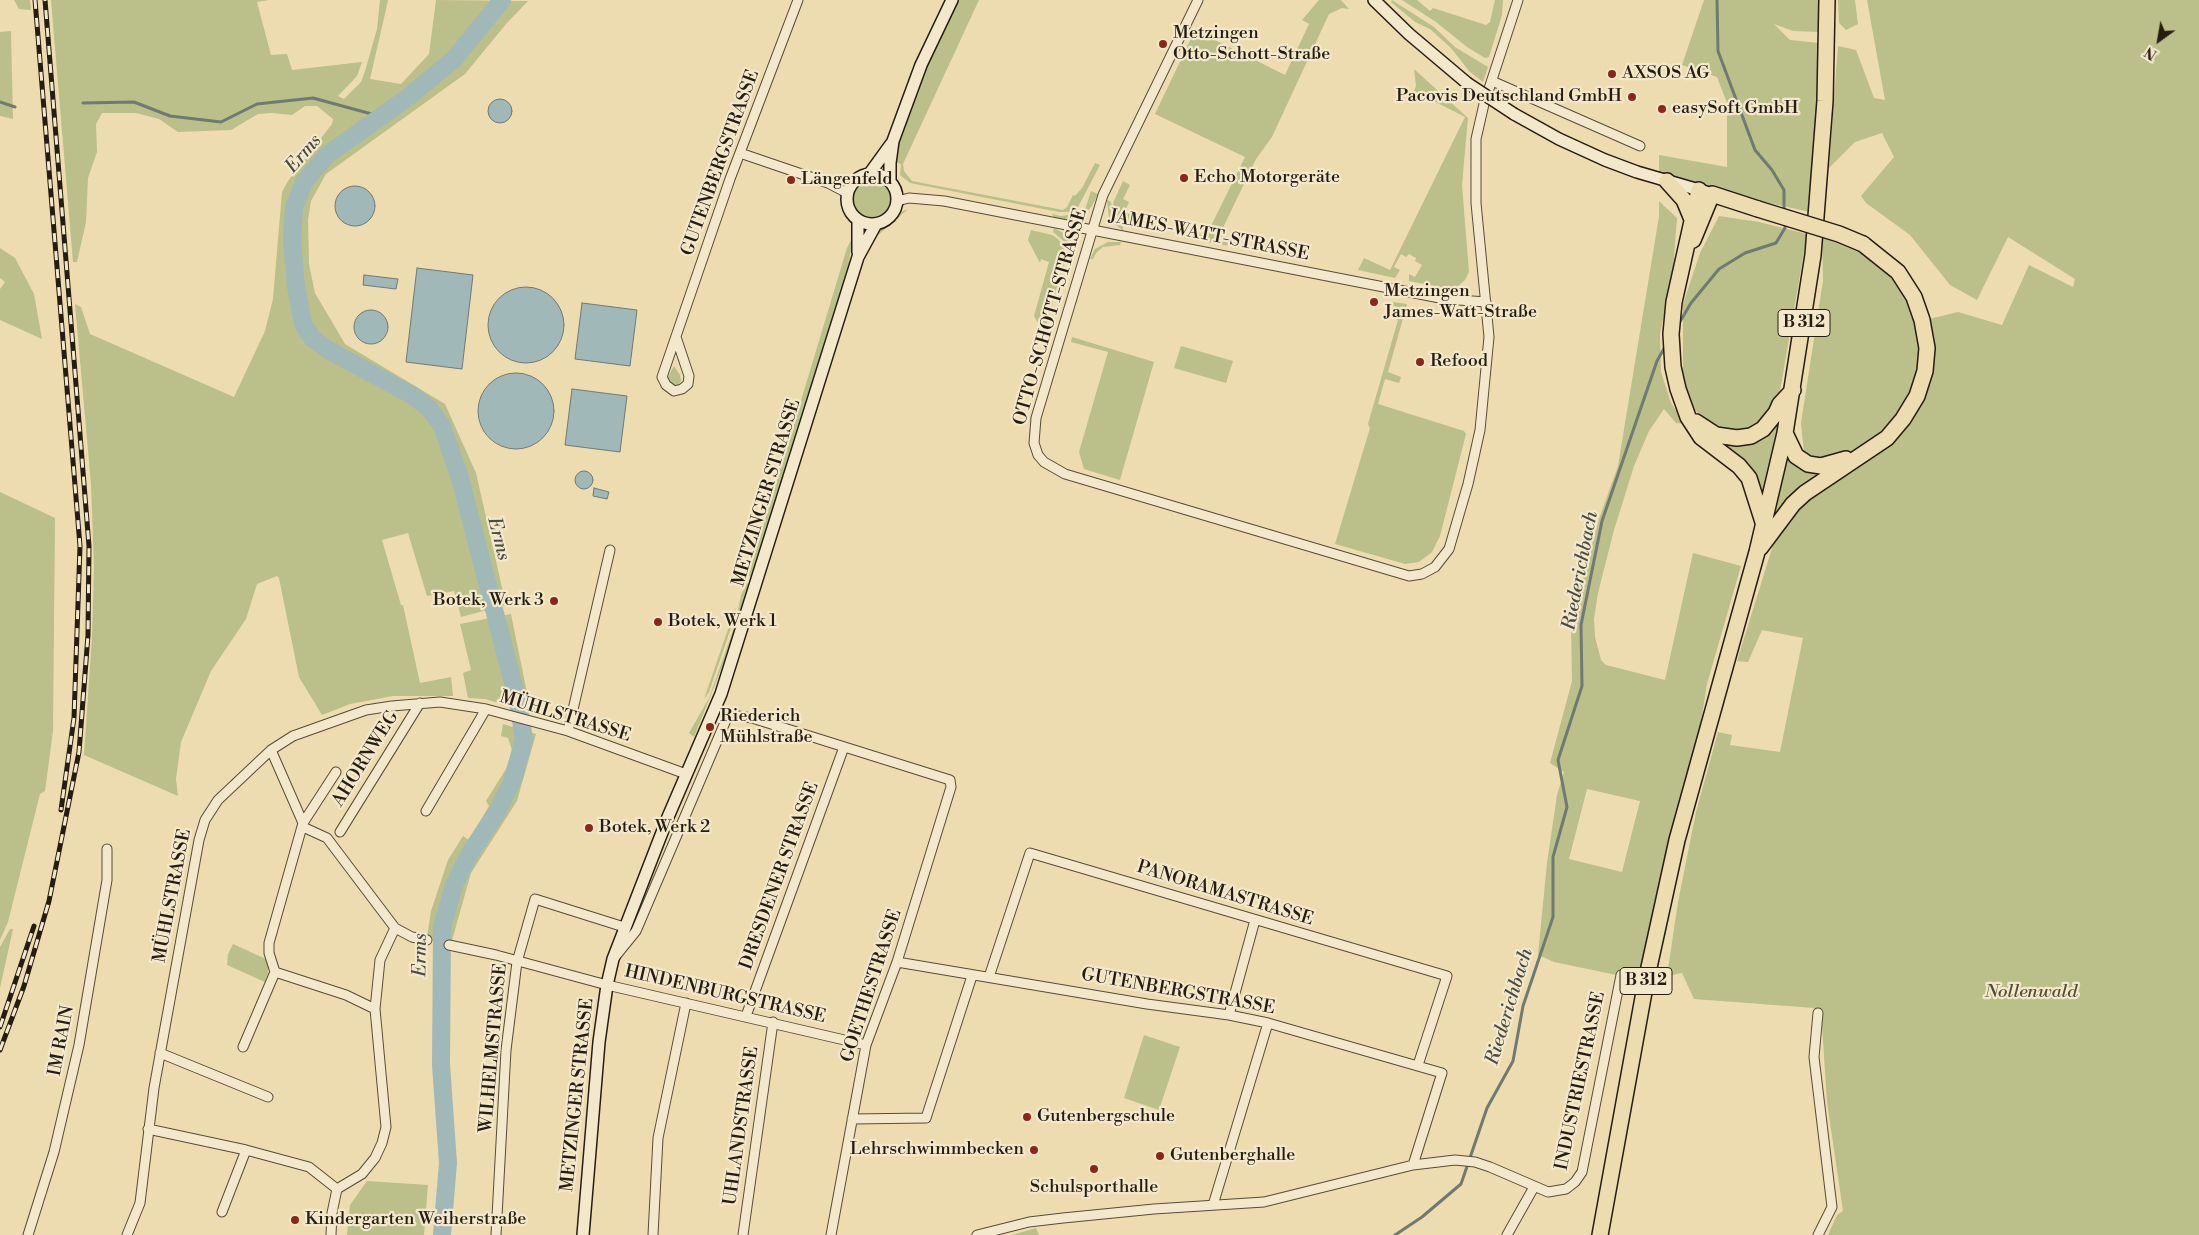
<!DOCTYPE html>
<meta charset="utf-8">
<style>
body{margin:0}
#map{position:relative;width:2199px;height:1235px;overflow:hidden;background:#eddcaf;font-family:"Libre Bodoni",serif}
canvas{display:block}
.north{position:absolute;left:2134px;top:15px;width:50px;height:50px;-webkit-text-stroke:4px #f3e8cb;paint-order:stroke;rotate:212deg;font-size:14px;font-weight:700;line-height:20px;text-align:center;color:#251c12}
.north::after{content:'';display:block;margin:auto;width:18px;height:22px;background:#251c12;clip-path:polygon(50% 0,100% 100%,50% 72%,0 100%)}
</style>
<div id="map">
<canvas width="2199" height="1235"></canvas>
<div class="north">N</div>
</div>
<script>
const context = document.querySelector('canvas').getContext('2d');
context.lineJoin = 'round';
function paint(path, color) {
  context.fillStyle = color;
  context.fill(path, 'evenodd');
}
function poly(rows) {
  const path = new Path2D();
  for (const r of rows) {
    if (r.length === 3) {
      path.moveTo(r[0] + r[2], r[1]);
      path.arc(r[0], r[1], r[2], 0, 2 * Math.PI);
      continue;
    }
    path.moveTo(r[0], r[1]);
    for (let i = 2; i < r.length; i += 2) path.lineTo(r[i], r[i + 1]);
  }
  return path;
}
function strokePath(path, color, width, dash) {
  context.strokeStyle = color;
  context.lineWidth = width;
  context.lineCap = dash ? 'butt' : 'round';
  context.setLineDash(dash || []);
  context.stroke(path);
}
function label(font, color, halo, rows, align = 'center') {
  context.font = font + ' "Libre Bodoni",serif';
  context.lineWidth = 4.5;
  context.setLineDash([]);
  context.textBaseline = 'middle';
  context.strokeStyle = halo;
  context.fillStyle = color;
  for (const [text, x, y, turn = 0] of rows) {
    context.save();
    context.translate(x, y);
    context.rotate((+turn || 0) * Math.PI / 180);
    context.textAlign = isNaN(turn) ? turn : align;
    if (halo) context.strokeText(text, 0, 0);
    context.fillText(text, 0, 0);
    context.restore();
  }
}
paint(poly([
 [14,0,30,0,31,10,19,9],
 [51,0,269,0,257,2,271,55,287,54,292,70,362,62,357,76,338,96,344,99,361,82,365,71,377,29,380,0,388,0,387,5,370,79,401,84,429,54,436,0,528,1,506,24,465,74,326,174,311,201,308,220,309,264,315,293,345,344,445,404,476,473,506,605,461,617,454,591,427,596,408,533,382,540,401,605,403,605,420,683,451,677,453,696,393,696,350,704,322,715,299,677,279,578,277,576,257,584,246,619,211,671,181,742,176,779,178,796,84,755,92,636,94,566,91,484,75,304,81,307,90,334,234,397,265,331,273,299,282,192,288,181,332,124,333,119,317,106,305,106,292,115,272,113,258,114,231,130,178,132,159,119,136,113,102,113,96,124,97,152,88,178,86,222,77,262,73,262],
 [958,0,979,0,903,164,904,171,912,181,1063,210,1067,207,1073,195,1075,196,1082,188,1095,163,1100,165,1077,209,1069,212,1059,212,910,183,900,175,901,164,895,162,901,130,922,73],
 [1319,0,1341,0,1349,9,1342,8,1329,14,1272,137,1256,159,1220,234,1236,242,1236,247,1184,238,1183,233,1196,236,1198,234,1202,235,1204,230,1208,232,1245,157,1155,114,1195,30,1285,75,1309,24,1302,20],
 [1392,0,1434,27,1455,47,1488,67,1483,82,1469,71,1451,48,1430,29,1415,22,1391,2],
 [1402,0,1417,0,1430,11,1433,8,1486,25,1490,22,1495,0,1503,0,1502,15,1489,57,1485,58,1467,47,1436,22],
 [1704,0,1819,0,1818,32,1793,31,1774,24,1790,40,1819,43,1816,135,1810,212,1728,194,1659,172,1659,155,1727,167,1727,103,1717,77,1682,65],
 [1838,0,1855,0,1858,24,1846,30,1839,23],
 [1867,0,2199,0,2199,1235,1828,1235,1837,1215,1843,1211,1827,1102,1822,1025,1814,1008,1694,999,1682,973,1667,976,1678,902,1696,812,1718,732,1732,735,1730,745,1780,752,1803,638,1762,630,1748,662,1737,661,1777,532,1820,486,1857,468,1892,442,1908,424,1929,319,1958,312,2002,325,2029,265,2073,287,2075,279,2008,237,1977,300,1950,285,1910,235,1866,203,1861,196,1894,157,1882,133,1855,142,1829,168,1838,46,1856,50,1874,98,1885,100],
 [11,31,13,119,0,116,0,32],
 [1414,69,1468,118,1462,185,1469,272,1465,280,1458,286,1449,289,1409,281,1409,274,1415,277,1422,265,1415,261,1416,258,1409,254,1406,257,1401,254,1394,267,1400,270,1395,278,1358,270,1364,258,1390,270,1465,117,1420,94,1415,103,1410,100,1416,86],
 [872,199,19],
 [1123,181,1130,185,1123,199,1129,202,1125,211,1134,217,1130,225,1143,227,1145,222,1154,224,1152,231,1129,226,1117,217,1113,203],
 [1091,191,1098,194,1092,206,1083,216],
 [1107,200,1111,202,1113,217,1123,227,1123,231,1109,218],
 [1659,201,1677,218,1673,270,1660,334,1661,372,1671,403,1685,424,1676,423,1664,409,1649,431,1634,466,1614,530,1598,593,1594,619,1595,637,1601,660,1606,665,1665,680,1693,553,1741,566,1707,684,1700,728,1669,847,1641,966,1631,978,1554,962,1538,955,1547,863,1557,795,1564,772,1550,763,1572,681,1571,623,1599,519,1618,466,1659,216],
 [1587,789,1640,801,1622,872,1569,859],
 [908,209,877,236,875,235,880,228,889,224,901,212],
 [1052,214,1061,216,1075,214,1078,215,1078,218,1068,220,1054,218],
 [1719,216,1759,222,1807,234,1779,397,1760,426,1735,435,1707,426,1687,399,1681,375,1683,366,1683,304,1700,253],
 [1054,228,1069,236,1071,239,1070,243,1067,244,1053,232],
 [1031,230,1052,235,1059,240,1064,249,1066,258,1045,329,1041,328,1034,316,1049,262,1041,259,1040,263,1028,240],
 [853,236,847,275,753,577,748,576,847,248],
 [1822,237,1865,255,1894,277,1908,300,1917,322,1920,346,1919,369,1912,393,1899,416,1883,434,1865,446,1848,453,1822,460,1813,459,1804,453,1801,423,1823,281],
 [1108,242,1121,242,1120,245,1103,247,1096,253,1093,259,1090,259,1095,249],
 [0,248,15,258,34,294,42,339,0,320,0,289,5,282,0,278],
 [1393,302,1407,304,1388,372,1401,377,1399,383,1385,379,1378,404,1464,431,1466,434,1440,536,1432,552,1419,562,1405,564,1335,544,1370,428,1368,424,1398,320,1394,318,1397,307,1392,305],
 [1072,337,1154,362,1120,480,1084,469,1079,452,1108,352,1071,342],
 [1181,346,1233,361,1226,383,1174,368],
 [674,366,680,375,681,381,678,386,674,387,671,386,667,378],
 [1780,416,1764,496,1760,495,1714,439,1723,441],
 [1788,455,1798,466,1813,472,1833,470,1773,522],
 [0,492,55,518,53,731,45,791,40,794,8,922,0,940],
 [747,583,750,586,738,627,694,737,689,733,709,698,735,625,741,595],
 [736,606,732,625,709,692,704,699],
 [511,614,526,688,539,715,485,699,468,698,463,673,471,670,460,624],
 [503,724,536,734,517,801,471,873,451,944,427,937,431,911,448,860,463,836,469,840,489,806,486,801,514,756,508,738,501,736],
 [10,929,13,929,0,988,0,947],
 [233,944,268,960,268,973,265,982,227,965,228,954],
 [1144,1035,1180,1047,1159,1110,1124,1098],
 [367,1181,428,1185,424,1235,347,1235,350,1205],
 [1036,1228,1039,1235,1012,1235]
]), '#bbbf89');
const water = poly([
 [500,111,12],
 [355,206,20],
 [417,268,473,275,462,369,406,362,417,268],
 [364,275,398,279,396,289,363,285,364,275],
 [526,325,38],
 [582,303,637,310,630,366,575,359,582,303],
 [371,327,17],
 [516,411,38],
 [572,389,627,396,620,452,565,445,572,389],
 [584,480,9],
 [594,488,609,492,607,499,593,496,594,488]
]);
paint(water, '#a0b8b7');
strokePath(water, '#6f7a75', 1);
strokePath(poly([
 [1717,0,1718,51,1755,150,1772,170,1784,190,1784,213],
 [0,102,15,107],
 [83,103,134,102,170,116,221,122,257,104,313,98,379,116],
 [1678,325,1691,303,1719,269,1745,253,1776,243,1785,228,1785,222],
 [1395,1235,1422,1217,1461,1184,1487,1108,1513,1061,1523,1006,1553,917,1553,857,1567,807,1558,760,1582,686,1581,625,1602,521,1657,361,1666,345]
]), '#6f7a75', 3);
strokePath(poly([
 [442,1235,448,1163,441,1065,442,927,454,885,470,853,497,812,512,782,524,739,518,702,460,478,442,426,429,408,412,395,330,351,313,339,303,324,296,286,292,241,294,208,304,182,327,155,407,98,454,59,502,0]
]), '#a0b8b7', 18);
const street = poly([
 [1198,0,1103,195,1036,418,1034,443,1038,455,1044,462,1065,474,1409,576,1422,574,1435,567,1449,549,1468,484,1480,430,1489,337,1476,203,1476,139,1484,104,1518,0],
 [1492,81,1640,146],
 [740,153,828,183,847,193],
 [897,201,909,198,944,201,1445,299,1486,302],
 [676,337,689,376,688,384,682,389,674,391,666,385,662,377,730,179,798,0],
 [568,731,610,550],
 [271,750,303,823,269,943,269,953,275,972,346,995,375,1009,386,1127,382,1143,375,1158,362,1174,337,1189],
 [426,811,486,709],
 [303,823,336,772],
 [303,827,327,838,395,928,412,937,427,940],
 [340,832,420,703],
 [449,945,496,955,607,985,866,1045],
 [615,957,636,931,726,720,731,715,752,718,950,780,951,787,897,962,866,1045,831,1235],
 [897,962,1147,1004,1229,1015,1268,1023,1442,1073,1413,1165],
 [989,977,1030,853,1447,976,1418,1065],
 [375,1009,380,960,395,928],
 [1818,1013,1814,1057,1832,1207,1818,1235],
 [1229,1015,1255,920],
 [746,1016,844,747],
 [243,1047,275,972],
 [160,1053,268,1097],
 [852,1119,926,1118,972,976],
 [148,1129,246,1150,309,1167,337,1189],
 [1213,1205,1268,1023],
 [222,1212,246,1150],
 [28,1235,54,1152,79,1045,107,880,107,849],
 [127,1235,140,1203,154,1088,199,840,205,820,218,800,271,750,293,736,366,710,392,706,440,702,486,709,568,731,686,774],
 [331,1235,332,1213,337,1189],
 [496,1235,506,1050,517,962,535,899,624,927],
 [653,1235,658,1138,686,1003],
 [743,1235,773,1022],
 [977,1235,1029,1222,1063,1218,1154,1209,1264,1202,1413,1165,1455,1160,1475,1162,1490,1167,1548,1192,1566,1189,1575,1182,1582,1172,1621,975],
 [1507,1235,1534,1187]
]);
const secondary = poly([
 [1374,0,1409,34,1467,83],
 [1514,114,1559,139,1605,160,1637,172,1706,192],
 [870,173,891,144],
 [872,199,25],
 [890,180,890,163,893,141,921,65,952,0],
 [858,220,858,252],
 [583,1235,599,1042,607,985,613,959,668,817,721,694,858,257,876,224]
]);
const highway = poly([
 [1667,181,1684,200,1691,217],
 [1699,190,1674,302,1671,334,1673,367,1678,389,1688,417,1701,437,1739,466,1749,478,1763,522],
 [1693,240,1712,194,1758,209],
 [1696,422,1716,435,1737,438,1751,436,1763,429,1776,413,1780,404,1793,390],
 [1785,433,1796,456,1808,464,1821,466,1846,459],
 [1760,548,1793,504,1805,493,1887,438,1903,419,1917,396,1925,371,1927,348,1922,320,1914,297,1898,272,1863,244],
 [1600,1235,1646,981,1677,840,1757,552,1785,433,1813,255,1825,101,1827,0]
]);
strokePath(street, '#574c39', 11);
strokePath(secondary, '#251c12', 14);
strokePath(highway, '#251c12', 18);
strokePath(street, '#f3e8cb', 9);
strokePath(secondary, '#f3e8cb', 11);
strokePath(highway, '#eddcaf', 15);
const rail = poly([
 [35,0,80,546,74,718,61,810],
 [0,1027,34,926],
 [0,1050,24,986,49,901,79,752,88,635,89,546,45,0]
]);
strokePath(rail, '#251c12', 5);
strokePath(rail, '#f3e8cb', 3, [9]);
const secondaryBridge = poly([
 [1467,83,1514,114]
]);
const highwayBridge = poly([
 [1758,209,1839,234,1863,244]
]);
strokePath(secondaryBridge, '#251c12', 14, []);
strokePath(highwayBridge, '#251c12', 18, []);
strokePath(secondaryBridge, '#f3e8cb', 11);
strokePath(highwayBridge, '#eddcaf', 15);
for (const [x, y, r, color] of [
 [1163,44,5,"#8f2418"],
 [1612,74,5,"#8f2418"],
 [1632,97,5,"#8f2418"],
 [1662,109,5,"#8f2418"],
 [1184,178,5,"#8f2418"],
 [791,180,5,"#8f2418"],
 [1374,302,5,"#8f2418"],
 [1420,362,5,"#8f2418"],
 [554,601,5,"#8f2418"],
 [658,622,5,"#8f2418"],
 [710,727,5,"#8f2418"],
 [589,828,5,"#8f2418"],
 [1027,1117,5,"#8f2418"],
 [1034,1150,5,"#8f2418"],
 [1160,1156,5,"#8f2418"],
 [1094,1169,5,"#8f2418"],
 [295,1220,5,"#8f2418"]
]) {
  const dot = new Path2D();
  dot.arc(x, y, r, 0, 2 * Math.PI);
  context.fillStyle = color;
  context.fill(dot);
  strokePath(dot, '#f3e8cb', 2);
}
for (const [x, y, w] of [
 [1804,323,52],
 [1646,981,52]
]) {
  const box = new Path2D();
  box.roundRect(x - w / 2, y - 13.5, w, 27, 4);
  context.fillStyle = '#f3e8cb';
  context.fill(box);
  strokePath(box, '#251c12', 1);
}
label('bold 16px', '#251c12', null, [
 ["B 312",1804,323],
 ["B 312",1646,981]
]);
label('18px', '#251c12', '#f3e8cb', [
 ["Metzingen",1173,34],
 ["Otto-Schott-Straße",1173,55],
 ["AXSOS AG",1622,74],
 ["Pacovis Deutschland GmbH",1622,97,"right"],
 ["easySoft GmbH",1672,109],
 ["Echo Motorgeräte",1194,178],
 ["Längenfeld",801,180],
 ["Metzingen",1384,292],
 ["James-Watt-Straße",1384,313],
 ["Refood",1430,362],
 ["Botek, Werk 3",544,601,"right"],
 ["Botek, Werk 1",668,622],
 ["Riederich",720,717],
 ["Mühlstraße",720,738],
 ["Botek, Werk 2",599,828],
 ["Gutenbergschule",1037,1117],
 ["Lehrschwimmbecken",1024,1150,"right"],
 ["Gutenberghalle",1170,1156],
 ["Schulsporthalle",1094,1188,"center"],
 ["Kindergarten Weiherstraße",305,1220]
], 'left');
label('18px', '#251c12', '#f3e8cb', [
 ["GUTENBERGSTRASSE",721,163,-70],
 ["JAMES-WATT-STRASSE",1209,236,11],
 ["OTTO-SCHOTT-STRASSE",1051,317,-74],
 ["METZINGER STRASSE",767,493,-73],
 ["MÜHLSTRASSE",565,717,17],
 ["AHORNWEG",366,759,-58],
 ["DRESDENER STRASSE",780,876,-70],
 ["PANORAMASTRASSE",1225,894,17],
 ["MÜHLSTRASSE",173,896,-79],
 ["GOETHESTRASSE",872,986,-72],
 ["GUTENBERGSTRASSE",1178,992,10],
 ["HINDENBURGSTRASSE",725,995,13],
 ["IM RAIN",62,1041,-79],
 ["WILHELMSTRASSE",494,1048,-85],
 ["INDUSTRIESTRASSE",1581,1081,-78],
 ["METZINGER STRASSE",578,1095,-84],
 ["UHLANDSTRASSE",742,1126,-82]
]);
label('italic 18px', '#524d36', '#f3e8cb', [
 ["Nollenwald",2031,993]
]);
label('italic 19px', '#4a4b44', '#f3e8cb', [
 ["Erms",304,154,-49],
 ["Erms",498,539,76],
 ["Riederichbach",1581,571,-79],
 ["Erms",421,955,-89],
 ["Riederichbach",1510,1007,-73]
]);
</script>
